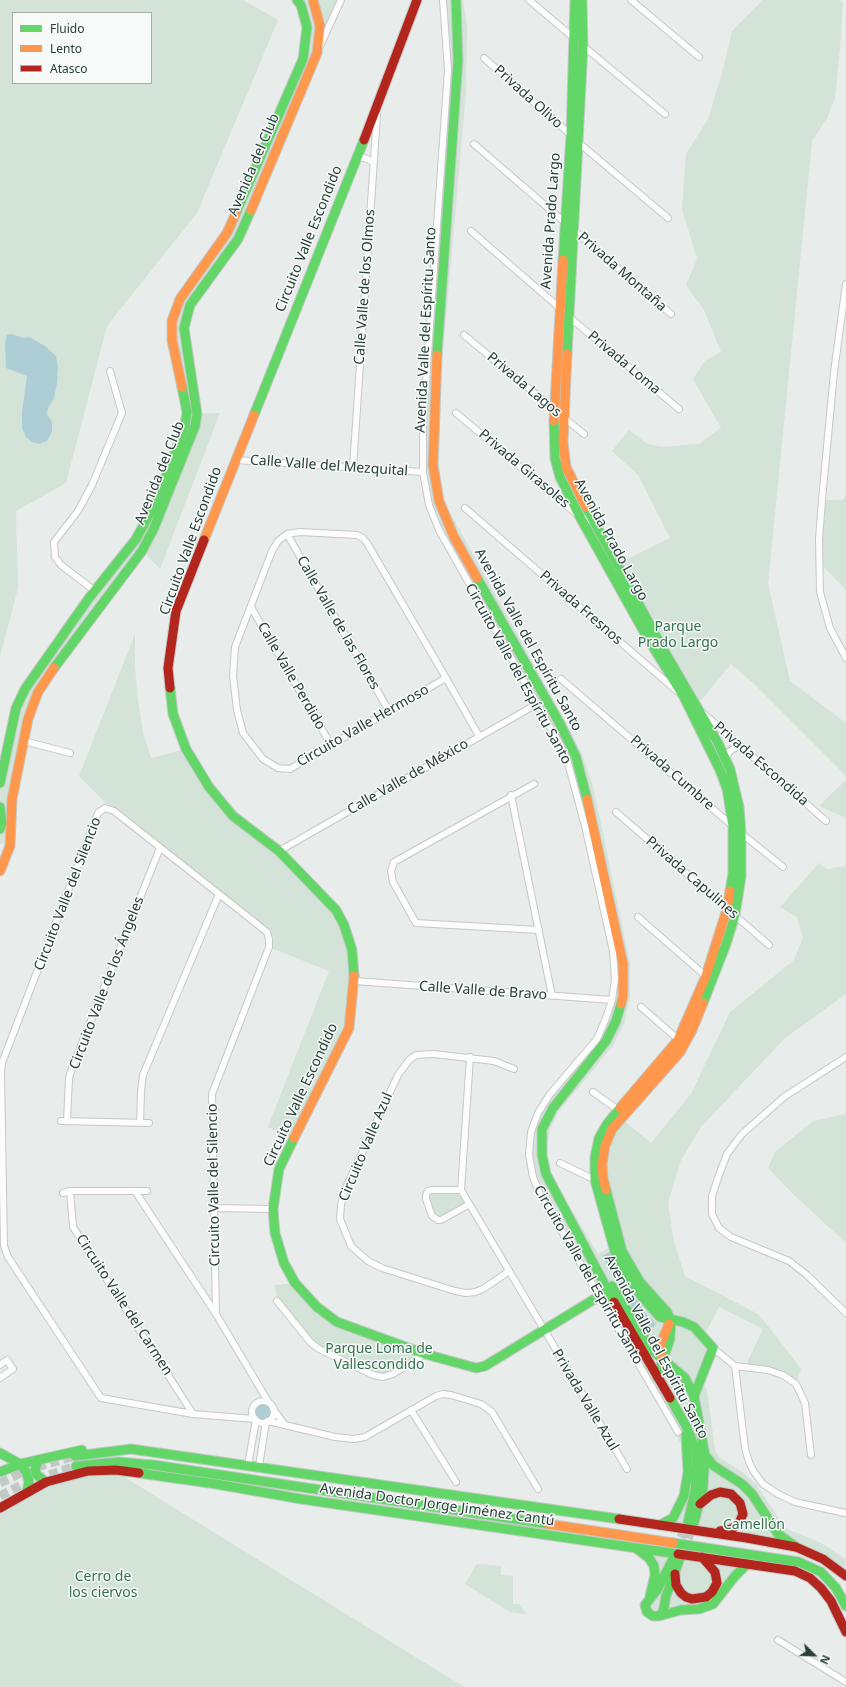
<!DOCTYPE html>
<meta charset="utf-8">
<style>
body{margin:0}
#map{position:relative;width:846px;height:1687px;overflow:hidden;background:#e8ecea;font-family:"Noto Sans",sans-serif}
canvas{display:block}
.legend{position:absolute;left:12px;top:12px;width:140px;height:72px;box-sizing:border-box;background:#f7faf9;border:1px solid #a4afac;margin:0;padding:5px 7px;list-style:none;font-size:12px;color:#273e39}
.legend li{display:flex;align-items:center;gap:8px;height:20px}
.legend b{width:20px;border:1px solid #a4afac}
.north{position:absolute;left:794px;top:1635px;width:40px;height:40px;-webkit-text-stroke:3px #f7faf9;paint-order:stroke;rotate:113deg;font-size:11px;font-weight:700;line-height:16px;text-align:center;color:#273e39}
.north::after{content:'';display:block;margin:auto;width:14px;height:18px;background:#273e39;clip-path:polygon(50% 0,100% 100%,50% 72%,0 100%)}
</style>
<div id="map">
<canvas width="846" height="1687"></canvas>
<ul class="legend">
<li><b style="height:5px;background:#63d668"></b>Fluido</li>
<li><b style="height:5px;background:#ff974d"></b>Lento</li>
<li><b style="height:5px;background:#b3261e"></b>Atasco</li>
</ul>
<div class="north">N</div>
</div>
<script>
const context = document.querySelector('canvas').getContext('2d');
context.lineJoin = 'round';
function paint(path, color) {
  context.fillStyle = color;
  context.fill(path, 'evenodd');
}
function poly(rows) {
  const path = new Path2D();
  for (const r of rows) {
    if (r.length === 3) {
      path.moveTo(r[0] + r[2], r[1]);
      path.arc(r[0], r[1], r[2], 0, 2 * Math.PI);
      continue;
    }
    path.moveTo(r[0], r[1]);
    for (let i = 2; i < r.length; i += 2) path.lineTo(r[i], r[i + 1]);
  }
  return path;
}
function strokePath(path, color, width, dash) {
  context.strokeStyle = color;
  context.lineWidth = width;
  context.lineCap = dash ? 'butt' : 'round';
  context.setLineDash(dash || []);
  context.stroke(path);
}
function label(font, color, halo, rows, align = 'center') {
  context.font = font + ' "Noto Sans",sans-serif';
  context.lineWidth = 3;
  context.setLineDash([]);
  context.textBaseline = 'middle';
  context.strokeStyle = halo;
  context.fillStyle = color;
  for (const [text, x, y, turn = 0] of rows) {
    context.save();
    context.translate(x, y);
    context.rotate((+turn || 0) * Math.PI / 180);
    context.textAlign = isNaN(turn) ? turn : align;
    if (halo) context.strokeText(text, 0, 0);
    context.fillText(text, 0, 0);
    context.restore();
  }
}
paint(poly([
 [0,0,243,0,278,20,197,213,107,326,66,483,16,511,18,588,0,657],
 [13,13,151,13,151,83,13,83],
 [297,0,341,0,238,239,190,305,184,328,197,414,220,413,160,569,143,551,58,662,28,719,10,846,0,843,0,786,16,708,136,539,185,426,172,340,180,299,227,233,303,59,307,27],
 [443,0,463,0,467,26,466,92,442,364,439,463,440,487,447,507,564,719,582,754,593,786,630,963,630,997,624,1024,612,1047,558,1112,550,1130,546,1155,549,1172,598,1254,613,1245,627,1260,603,1178,605,1146,623,1120,651,1143,691,1094,730,1012,794,960,803,937,797,917,780,907,819,863,827,869,846,866,846,994,785,1038,701,1127,680,1162,668,1203,674,1242,685,1276,758,1314,776,1336,801,1369,796,1384,783,1375,745,1367,763,1329,719,1307,704,1336,710,1344,692,1389,700,1380,707,1390,715,1450,719,1457,742,1472,756,1484,785,1528,821,1543,846,1559,844,1573,796,1547,700,1531,688,1522,677,1528,660,1525,681,1504,686,1438,678,1443,678,1432,539,1192,529,1155,538,1113,597,1039,612,1000,613,951,568,763,439,530,423,472,448,70],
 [593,1259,604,1274,646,1340,663,1360,656,1377],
 [763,0,841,0,843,3,840,48,835,99,827,118,812,141,768,584,790,681,846,723,846,776,753,683,731,664,697,705,615,565,670,538,638,475,612,451,629,430,646,443,661,447,699,444,721,428,693,379,705,361,721,352,704,310,686,285,697,259,682,209,686,154,708,119,724,66,732,31],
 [846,494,846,590,819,562,822,500,843,500],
 [135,634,135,666,138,700,143,732,151,758,186,749,233,816,325,897,352,950,349,1028,294,1139,268,1127,329,971,269,947,267,932,114,811,79,776],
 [846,780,846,818,819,806],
 [846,1114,846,1243,793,1194,768,1168,775,1152,813,1121],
 [425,1188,460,1191,467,1205,437,1224],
 [295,1283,337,1322,425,1354,383,1377,319,1349,278,1305,275,1285],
 [116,1470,126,1478,464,1687,0,1687,0,1508,69,1476],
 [636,1548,747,1564,719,1598,699,1609,647,1612,654,1566],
 [477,1564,501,1566,501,1575,513,1576,513,1604,519,1604,526,1614,510,1612,465,1584]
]), '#d3e3d8');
paint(poly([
 [11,334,24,338,29,337,45,346,56,356,58,368,57,383,54,398,48,408,47,414,52,422,52,432,47,441,40,444,32,442,26,437,22,428,22,412,27,376,6,368,5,343,7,335],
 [611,1251,615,1265,645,1313,656,1324,649,1331,645,1329,602,1256],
 [263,1412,11]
]), '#aeced5');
strokePath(poly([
 [0,1483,29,1469,75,1456],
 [0,1496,25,1483,76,1466],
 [676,1550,687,1523],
 [683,1551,694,1524]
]), '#c1c9c7', 9, [9, 4.5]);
const street = poly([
 [443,0,448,70,423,424,423,472,429,505,439,530,559,743,568,763,585,826,613,951,615,979,612,1000,606,1018,597,1039,550,1094,538,1113,531,1132,529,1155,533,1177,539,1192,678,1432],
 [529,0,575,39],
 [631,0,699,57],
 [582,45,665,114],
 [320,46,341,0],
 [484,58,571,135],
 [579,143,668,218],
 [474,144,671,314],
 [356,157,365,158,373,162],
 [471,231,562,310],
 [846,284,834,372,822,500,819,539,820,592,830,628,846,658],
 [568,316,679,409],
 [464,335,556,411],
 [456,413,580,517,593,521],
 [563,417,584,434],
 [236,460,423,472],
 [353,467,377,115],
 [465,508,677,691],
 [287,534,389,711],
 [95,591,61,565,55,557,54,542,78,511,92,485,122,413,110,371],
 [251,607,331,745],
 [446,678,290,769,278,768,263,759,243,733,237,710,233,676,235,647,272,551,278,541,287,534,300,532,357,535,363,538,367,543,446,678,479,736],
 [561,679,741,833,783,867],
 [703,713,826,821],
 [24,741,70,753],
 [725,759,730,751,740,745],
 [534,784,394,862,391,871,393,882,416,923,539,930],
 [511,795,552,996],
 [616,812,769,945],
 [279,851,537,704],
 [638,917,708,978],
 [355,981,612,1000],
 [641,1007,680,1041],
 [470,1057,461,1190,627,1469],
 [846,1057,784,1097,742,1134,727,1154,719,1175,712,1196,712,1214,719,1228,731,1237,789,1261,807,1275,846,1313],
 [593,1092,621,1112],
 [61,1121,149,1123],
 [67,1121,69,1078,72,1068,160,848],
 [140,1123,141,1091,143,1075,219,894],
 [560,1163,595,1180],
 [461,1190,432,1190,428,1191,426,1195,426,1199,432,1216,438,1220,441,1220,468,1205],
 [70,1191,73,1227,193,1414],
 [135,1191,216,1314,269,1403],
 [63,1193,70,1191,147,1191],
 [214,1208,273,1209],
 [508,1272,483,1289,475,1292,466,1293,455,1291,382,1268,368,1261,351,1246,340,1219,341,1205,344,1192,398,1075,409,1060,416,1055,434,1054,494,1061,514,1069],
 [277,1301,311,1343,319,1349,373,1375,383,1377,393,1374,425,1354],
 [216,1314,212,1094,269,947,269,939,267,932,114,811,105,808,98,813,2,1063,1,1072,4,1246,8,1257,101,1398,193,1414,255,1419],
 [713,1348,735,1366],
 [0,1365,7,1360,13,1369,0,1378],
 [735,1366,745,1448,749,1462,754,1472,763,1484,778,1494,795,1502,845,1513],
 [735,1366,768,1370,783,1375,796,1384,805,1403,811,1455],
 [263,1412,11],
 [273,1409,285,1425],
 [411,1410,456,1482],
 [268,1421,335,1437,354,1439,365,1437,436,1396,443,1394,451,1395,481,1404,492,1412,538,1489],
 [248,1465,256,1420],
 [259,1466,266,1422],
 [778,1640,846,1682]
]);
const fast = poly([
 [236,213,303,59,307,27,301,5,297,0],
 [563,260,571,135,575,0],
 [567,354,583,46,582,0],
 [437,355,458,60,456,0],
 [254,415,364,140],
 [554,421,555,458,560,477,580,517,647,637,684,697,720,770,727,789,733,826,733,873,730,891],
 [586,507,663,649,718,743,730,769,739,807,741,833,741,877,735,915,726,944,703,1003],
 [477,578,559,722,576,757,587,799],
 [54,668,142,551,154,528,195,426,197,414,184,328,190,305,238,239,251,210],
 [170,688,173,714,186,749,209,787,233,816,279,851,336,910,344,925,352,950,354,976],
 [0,783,16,708,25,689,89,598,136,539,156,502,185,426,187,412,182,387],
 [0,807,2,823,0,829],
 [620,1108,607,1124,599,1138,595,1157,595,1180,615,1252,627,1276,642,1297,660,1317,683,1322,694,1327,713,1348,694,1396],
 [294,1138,279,1169,273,1209,275,1233,284,1263,295,1283,317,1307,337,1322,425,1354,476,1368,485,1366,606,1292],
 [606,1190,622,1251,640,1282,667,1312,671,1320,670,1339,657,1377],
 [612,1286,653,1351,685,1378,694,1396,705,1455,703,1488,694,1523],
 [614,1302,546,1174,542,1155,542,1129,553,1108,606,1041,616,1021,621,1004],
 [670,1398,686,1426,696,1450,697,1468,695,1491,688,1522],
 [0,1453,20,1464,26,1472,29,1481,27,1492],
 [705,1455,714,1466,742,1484,752,1494,778,1534,795,1546],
 [75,1456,131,1449,619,1519],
 [38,1461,35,1470,37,1475,46,1482],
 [76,1466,119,1462,154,1465,548,1524],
 [0,1472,20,1464,82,1450],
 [139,1473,216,1484,301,1499,678,1554],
 [660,1525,673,1518,684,1496,688,1472,686,1435],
 [673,1543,799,1562,821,1572,836,1588,846,1606],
 [637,1549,649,1558,654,1566,655,1575,650,1596],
 [674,1557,657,1590,645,1605,647,1612,653,1616,659,1616,663,1612,666,1596,680,1558],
 [659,1616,681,1610,699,1609,713,1604,735,1576,747,1564]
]);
const slow = poly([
 [251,210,317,53,320,26,313,0],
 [567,354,563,442,566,467,586,507],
 [437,355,433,465,439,501,454,537,477,578],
 [182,387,172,340,172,321,180,299,227,233,236,213],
 [554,421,563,260],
 [204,540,254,415],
 [587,799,623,964,623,996,621,1004],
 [0,871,10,846,12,799,28,719,38,692,54,668],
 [620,1108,678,1040,706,976,727,909,730,891],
 [294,1138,349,1028,354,976],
 [606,1190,603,1178,602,1164,605,1146,612,1129,680,1052,692,1030,703,1003],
 [662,1359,660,1351,661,1343,669,1324],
 [548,1524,673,1543]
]);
const jam = poly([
 [364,140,417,0],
 [170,688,168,668,176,611,204,540],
 [614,1302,670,1398],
 [700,1504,711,1495,720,1492,731,1494,740,1503,743,1514,739,1523,732,1529,720,1531],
 [0,1508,46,1482,88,1471,116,1470,139,1473],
 [619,1519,747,1538,796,1547,823,1559,846,1576],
 [678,1554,795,1571,810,1578,821,1588,831,1601,846,1632],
 [675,1574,676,1585,681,1593,686,1597,692,1599,706,1597,712,1592,717,1583,715,1572,702,1557]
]);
strokePath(street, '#c5c9c7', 8);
strokePath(fast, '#c4c9c7', 11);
strokePath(slow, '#c4c9c7', 11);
strokePath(jam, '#c4c9c7', 11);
strokePath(street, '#fcfcfc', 6);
strokePath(fast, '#63d668', 9);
strokePath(slow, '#ff974d', 9);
strokePath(jam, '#b3261e', 9);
label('14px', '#273e39', '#f7faf9', [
 ["Privada Olivo",528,97,42],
 ["Avenida del Club",254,165,-67],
 ["Avenida Prado Largo",551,221,-86],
 ["Circuito Valle Escondido",309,239,-68],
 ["Privada Montaña",622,272,41],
 ["Calle Valle de los Olmos",365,287,-86],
 ["Avenida Valle del Espíritu Santo",426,330,-87],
 ["Privada Loma",624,363,40],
 ["Privada Lagos",524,385,40],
 ["Calle Valle del Mezquital",329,466,4],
 ["Privada Girasoles",524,469,40],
 ["Avenida del Club",160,473,-68],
 ["Avenida Prado Largo",611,540,61],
 ["Circuito Valle Escondido",191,541,-70],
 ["Privada Fresnos",581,608,41],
 ["Calle Valle de las Flores",338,623,60],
 ["Avenida Valle del Espíritu Santo",528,640,61],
 ["Circuito Valle del Espíritu Santo",518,674,61],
 ["Calle Valle Perdido",291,676,60],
 ["Circuito Valle Hermoso",363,726,-30],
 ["Privada Escondida",761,764,41],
 ["Privada Cumbre",672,773,41],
 ["Calle Valle de México",408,777,-30],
 ["Privada Capulines",692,878,41],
 ["Circuito Valle del Silencio",68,894,-69],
 ["Circuito Valle de los Ángeles",107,983,-69],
 ["Calle Valle de Bravo",483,991,4],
 ["Circuito Valle Escondido",301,1095,-65],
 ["Circuito Valle Azul",366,1147,-67],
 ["Circuito Valle del Silencio",214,1185,-91],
 ["Circuito Valle del Espíritu Santo",588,1275,60],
 ["Circuito Valle del Carmen",124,1305,57],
 ["Avenida Valle del Espíritu Santo",656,1347,62],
 ["Privada Valle Azul",585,1400,59],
 ["Avenida Doctor Jorge Jiménez Cantú",437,1505,8]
]);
label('14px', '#35714f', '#f7faf9', [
 ["Parque",678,627],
 ["Prado Largo",678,643],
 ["Parque Loma de",379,1349],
 ["Vallescondido",379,1365],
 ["Camellón",754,1525],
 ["Cerro de",103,1577],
 ["los ciervos",103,1593]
]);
</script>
